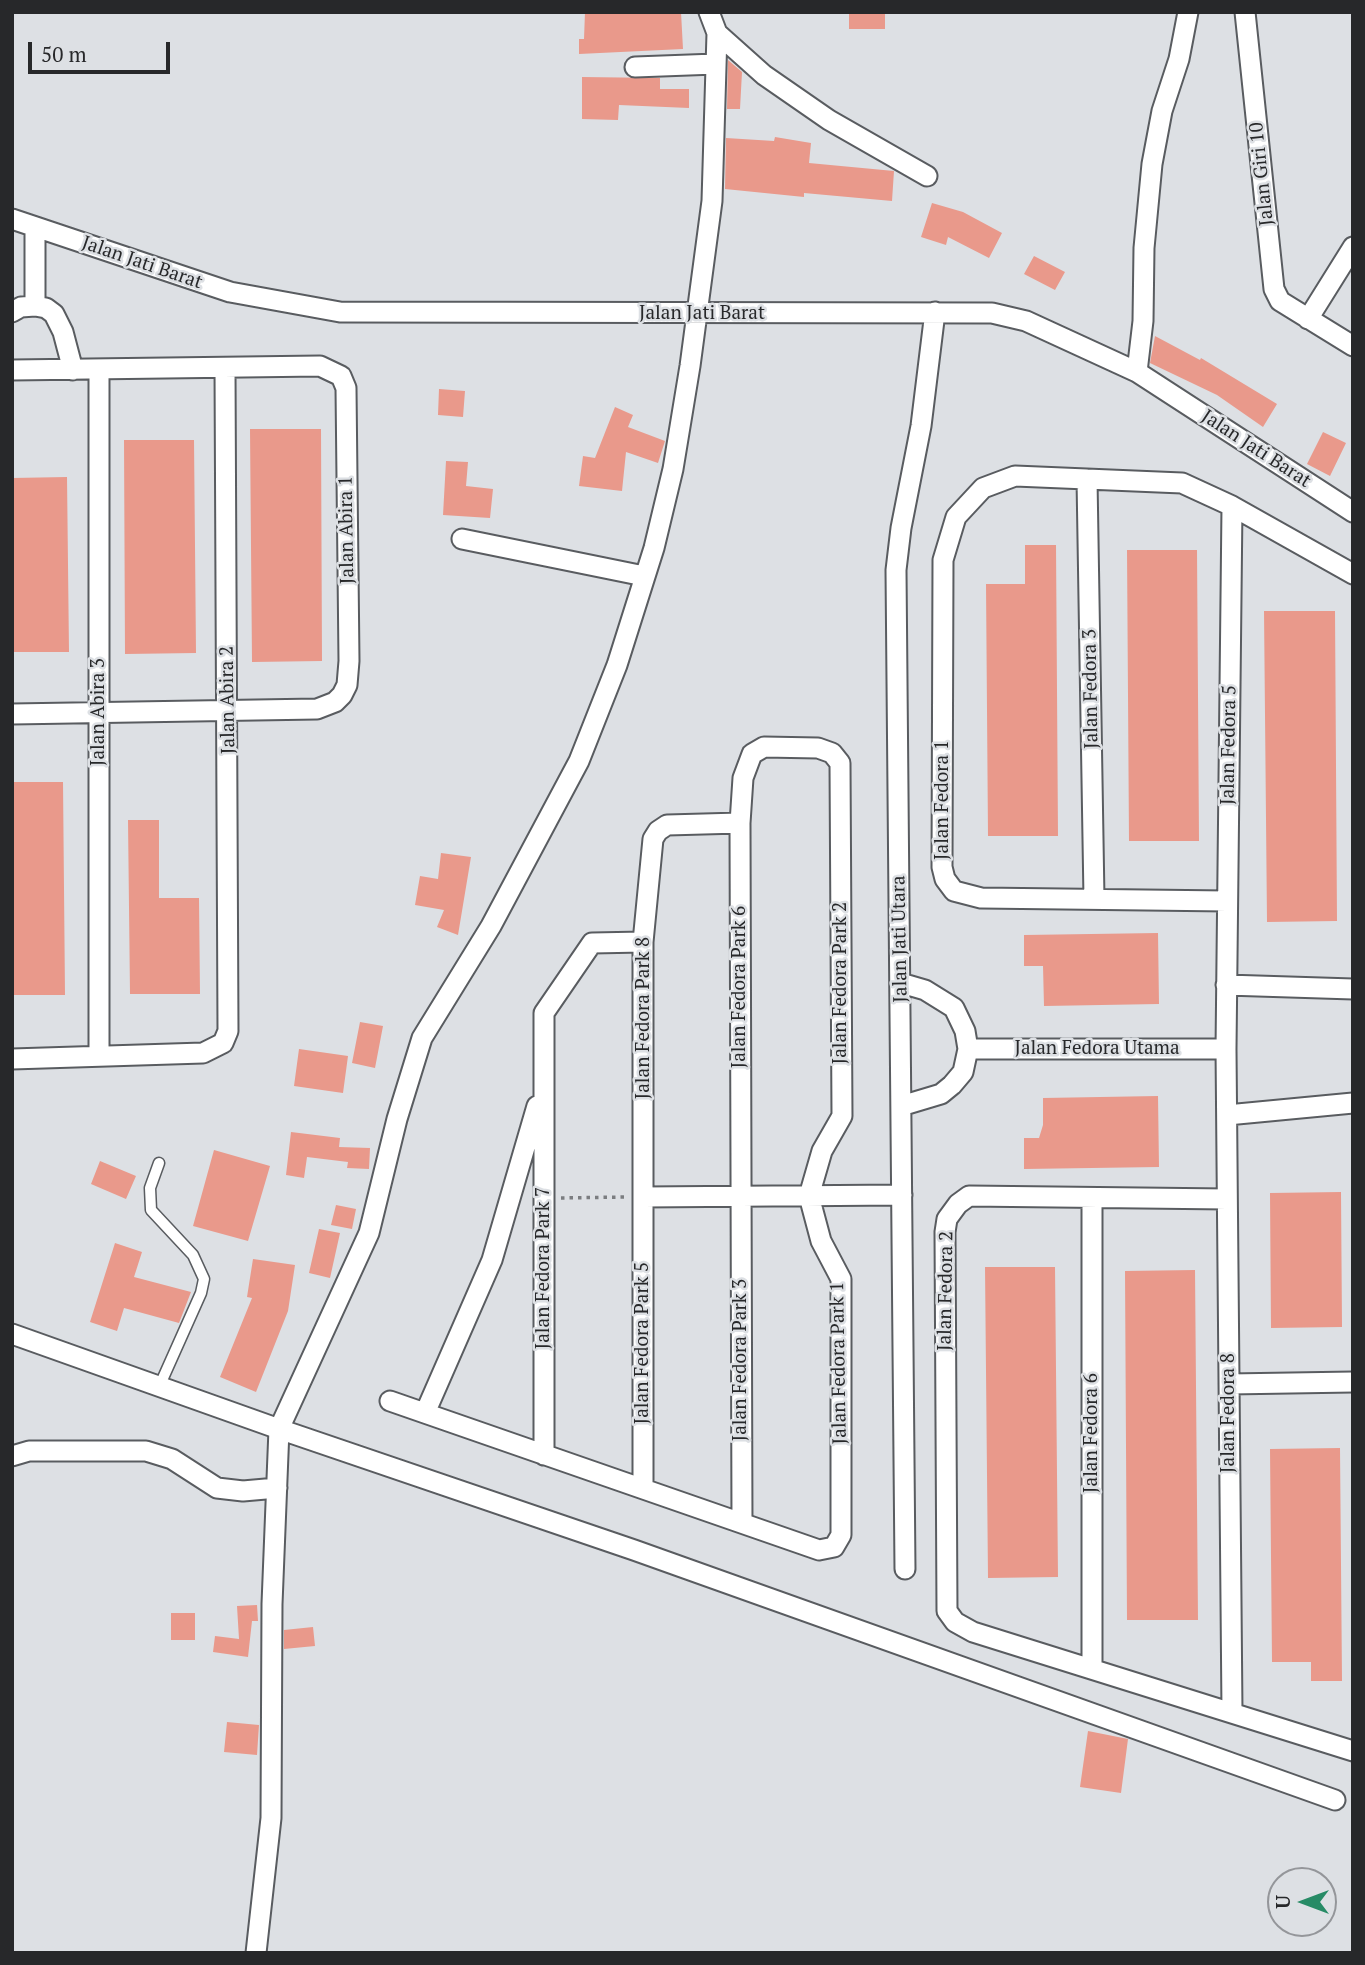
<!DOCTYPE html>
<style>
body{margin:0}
#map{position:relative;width:1365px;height:1965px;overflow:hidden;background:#dde0e4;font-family:"PT Serif",serif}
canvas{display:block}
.frame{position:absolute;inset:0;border:14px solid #27282a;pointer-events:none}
.north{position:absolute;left:1267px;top:1867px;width:70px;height:70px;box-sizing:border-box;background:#dde0e4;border:2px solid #94969a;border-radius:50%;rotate:270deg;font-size:19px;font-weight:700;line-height:28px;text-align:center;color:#27282a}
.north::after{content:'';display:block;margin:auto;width:24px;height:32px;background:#278b66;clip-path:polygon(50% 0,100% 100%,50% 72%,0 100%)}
.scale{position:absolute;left:28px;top:42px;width:142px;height:32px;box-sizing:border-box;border:4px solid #27282a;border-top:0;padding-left:9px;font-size:21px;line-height:24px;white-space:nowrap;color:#27282a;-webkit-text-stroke:5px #dde0e4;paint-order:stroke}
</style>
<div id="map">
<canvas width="1365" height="1965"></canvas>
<div class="frame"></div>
<div class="north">U</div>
<div class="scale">50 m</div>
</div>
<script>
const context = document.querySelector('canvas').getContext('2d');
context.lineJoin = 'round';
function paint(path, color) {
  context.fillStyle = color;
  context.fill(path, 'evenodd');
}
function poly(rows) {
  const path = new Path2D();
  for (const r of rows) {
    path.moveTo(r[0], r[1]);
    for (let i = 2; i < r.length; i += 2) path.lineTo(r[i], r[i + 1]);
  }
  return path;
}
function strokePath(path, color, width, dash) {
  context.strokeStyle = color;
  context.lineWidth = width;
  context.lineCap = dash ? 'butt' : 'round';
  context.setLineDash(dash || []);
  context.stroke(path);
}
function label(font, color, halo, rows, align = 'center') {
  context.font = font + ' "PT Serif",serif';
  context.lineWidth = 5;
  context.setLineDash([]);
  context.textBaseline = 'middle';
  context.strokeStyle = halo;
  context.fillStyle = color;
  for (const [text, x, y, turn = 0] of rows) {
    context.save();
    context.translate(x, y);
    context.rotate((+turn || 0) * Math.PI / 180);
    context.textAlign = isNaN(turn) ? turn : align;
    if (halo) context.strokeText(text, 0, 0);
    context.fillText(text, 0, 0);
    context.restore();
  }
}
paint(poly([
 [585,12,681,12,683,49,579,54,579,39,584,39],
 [849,12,885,12,885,29,849,29],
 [728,60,742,72,740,109,727,109],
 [582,77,660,78,660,89,689,89,689,108,619,105,618,120,582,119],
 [775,137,811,143,809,163,894,171,892,201,804,193,804,197,725,189,726,138,774,141],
 [932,203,963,212,1002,233,989,258,948,237,946,245,921,237],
 [1034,256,1065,272,1055,290,1024,274],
 [1155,336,1200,360,1201,358,1277,404,1263,427,1217,395,1150,363],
 [439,389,465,391,463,417,438,415],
 [615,407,633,415,628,427,665,441,658,463,626,452,622,491,579,486,583,456,595,458],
 [250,429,321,429,322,661,252,662],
 [1323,432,1346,443,1330,476,1307,464],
 [124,440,194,440,196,653,125,654],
 [446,461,468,462,466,486,493,489,490,518,443,515],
 [67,477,69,652,12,652,12,478],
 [1025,545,1056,545,1058,836,988,836,986,584,1025,584],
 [1127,550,1197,550,1199,841,1129,841],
 [1264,611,1335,611,1337,921,1267,922],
 [12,782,63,782,65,995,12,995],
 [128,820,159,820,159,898,199,898,200,994,130,994],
 [441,853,471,857,458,935,437,927,444,910,415,905,420,876,438,879],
 [1158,933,1159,1004,1044,1006,1043,966,1024,966,1024,935],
 [360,1022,383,1026,375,1068,352,1063],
 [299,1049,348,1056,343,1093,294,1086],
 [1158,1096,1159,1167,1024,1169,1024,1138,1039,1138,1043,1125,1043,1098],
 [291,1132,340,1138,339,1147,370,1148,369,1169,347,1168,348,1162,307,1157,304,1178,286,1175],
 [214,1150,270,1166,248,1241,193,1226],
 [100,1161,136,1176,126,1199,91,1184],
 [1341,1192,1342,1327,1271,1328,1270,1193],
 [336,1205,356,1209,352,1229,331,1225],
 [319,1229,340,1233,330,1278,309,1273],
 [115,1243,142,1252,134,1277,191,1292,179,1323,124,1308,117,1331,90,1322],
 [253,1259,295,1265,288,1311,256,1392,220,1377,252,1298,247,1297],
 [985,1267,1055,1267,1058,1577,988,1578],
 [1195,1270,1198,1620,1127,1620,1125,1271],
 [1340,1448,1342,1681,1311,1681,1311,1662,1272,1662,1270,1449],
 [257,1605,258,1621,252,1621,248,1657,213,1652,215,1636,239,1639,237,1606],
 [171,1613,195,1613,195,1640,171,1640],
 [313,1627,315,1646,284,1649,284,1630],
 [227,1722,259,1725,257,1755,224,1752],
 [1088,1731,1128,1739,1121,1793,1080,1787]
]), '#e9998b');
const service = poly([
 [159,1163,150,1188,151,1210,193,1255,204,1279,201,1293,159,1387]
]);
const minor = poly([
 [1245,12,1274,289,1280,301,1353,346],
 [717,33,764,75,829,120,927,176],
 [635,67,716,64],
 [12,219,230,292,340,312,992,313,1026,321,1137,372,1353,512],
 [35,306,35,227],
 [12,312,21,307,35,306,46,308,54,314,63,332,73,370],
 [1308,319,1353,247],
 [12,370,320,366,341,376,346,388,349,661,347,685,342,695,335,702,317,709,12,714],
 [99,370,99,1054],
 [1137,372,1143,321,1144,248,1152,164,1162,111,1179,59,1188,12],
 [1087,479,1094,899],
 [1232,506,1226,1049,1232,1711],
 [462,539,644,576],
 [1227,901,981,898,954,891,945,879,942,867,943,560,956,517,983,488,1015,476,1182,483,1232,506,1353,574],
 [1226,985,1353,989],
 [968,1049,1226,1049],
 [12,1059,203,1053,223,1043,228,1031,225,368],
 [901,1106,941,1094,952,1085,963,1072,968,1049,965,1031,954,1008,925,990,901,983],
 [1227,1115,1353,1103],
 [643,1197,902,1195],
 [1092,1198,1092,1668],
 [1227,1199,969,1196,958,1204,947,1219,945,1232,947,1611,955,1622,973,1632,1353,1751],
 [12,1334,279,1429,634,1550,1335,1800],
 [1229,1384,1353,1382],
 [390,1401,819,1550,834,1547,841,1535,841,1279,821,1241,809,1196,822,1151,842,1116,840,763,832,753,818,748,764,747,752,754,743,778,740,823,742,1523],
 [425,1413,492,1260,537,1106],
 [544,1455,544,1013,592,943,643,942],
 [12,1456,29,1451,146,1451,172,1459,217,1488,243,1491,277,1488],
 [643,1488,643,942,653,839,658,831,667,825,740,823],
 [905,1569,896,570,901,528,921,426,935,312],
 [256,1953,271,1818,272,1604,279,1429,369,1233,397,1119,422,1038,491,926,579,761,617,665,654,548,673,469,690,366,712,201,717,33,709,12]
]);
strokePath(service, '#595c60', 13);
strokePath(minor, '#595c60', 23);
strokePath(poly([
 [561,1198,624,1197]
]), '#7b7d80', 3.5, [3.5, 5]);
strokePath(service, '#fff', 10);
strokePath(minor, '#fff', 19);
label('19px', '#27282a', '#dde0e4', [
 ["Jalan Giri 10",1262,174,-96],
 ["Jalan Jati Barat",142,263,19],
 ["Jalan Jati Barat",702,314],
 ["Jalan Jati Barat",1256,449,33],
 ["Jalan Abira 1",347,530,-91],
 ["Jalan Fedora 3",1091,689,-91],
 ["Jalan Abira 2",228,700,-91],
 ["Jalan Abira 3",99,712,-90],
 ["Jalan Fedora 5",1229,745,-89],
 ["Jalan Fedora 1",943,800,-90],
 ["Jalan Jati Utara",900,939,-91],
 ["Jalan Fedora Park 2",841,983,-90],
 ["Jalan Fedora Park 6",740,987,-90],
 ["Jalan Fedora Park 8",644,1018,-90],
 ["Jalan Fedora Utama",1097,1049],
 ["Jalan Fedora Park 7",544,1268,-90],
 ["Jalan Fedora 2",946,1291,-89],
 ["Jalan Fedora Park 5",643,1343,-90],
 ["Jalan Fedora Park 3",741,1360,-90],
 ["Jalan Fedora Park 1",839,1363,-91],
 ["Jalan Fedora 8",1229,1413,-90],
 ["Jalan Fedora 6",1092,1433,-90]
]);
</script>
